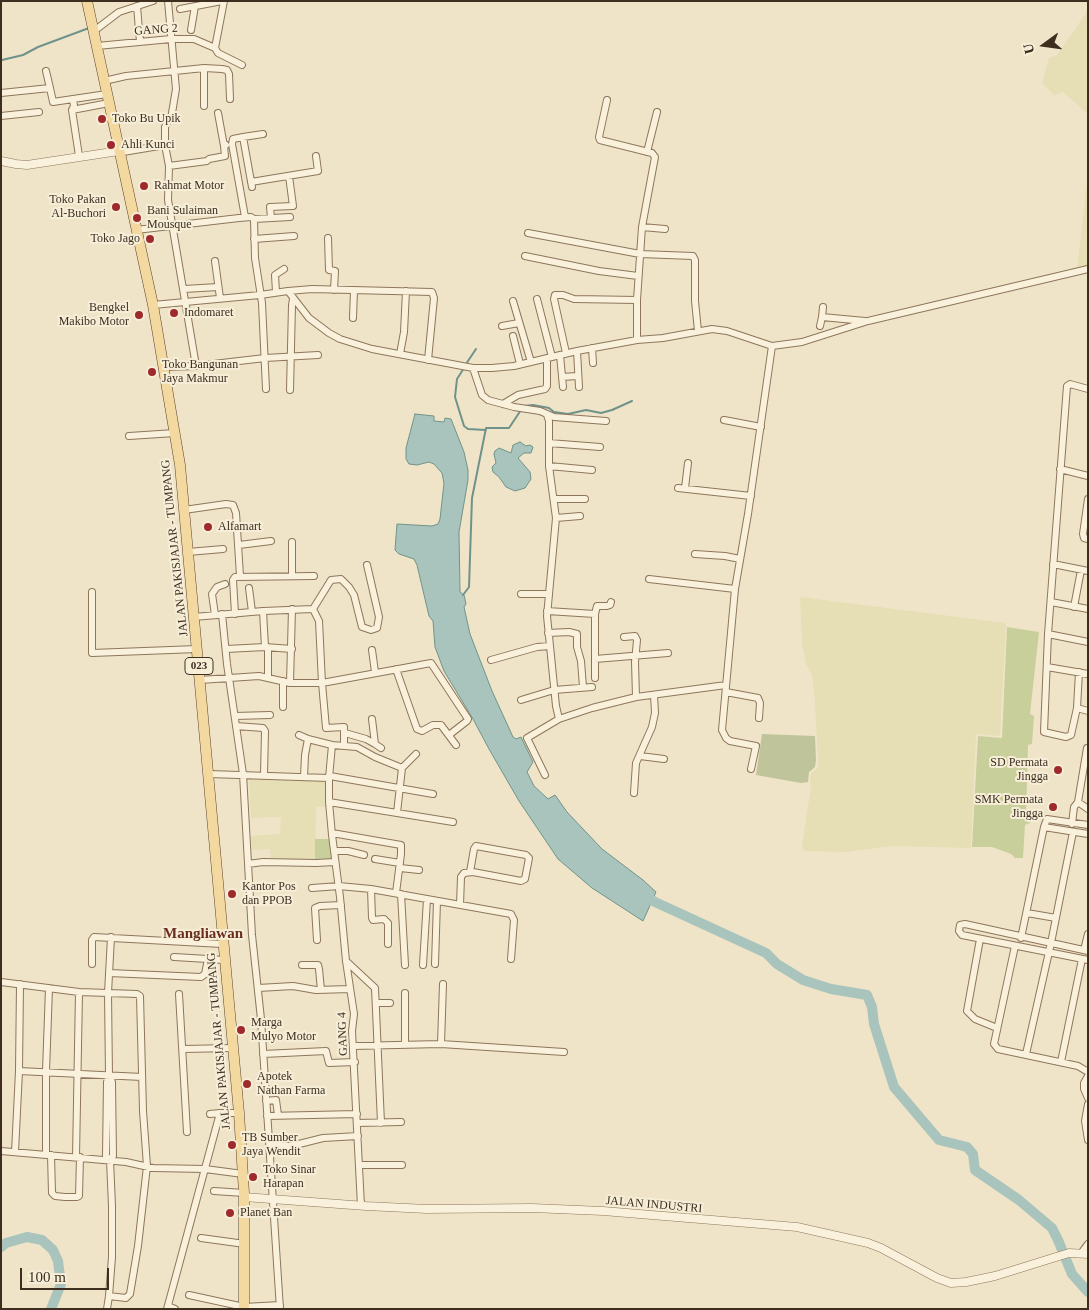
<!DOCTYPE html>
<style>
body{margin:0}
#map{position:relative;width:1089px;height:1310px;overflow:hidden;background:#f0e4c8;font-family:Georgia,serif}
canvas{display:block}
.frame{position:absolute;inset:0;border:2px solid #3d2e20;pointer-events:none}
.north{position:absolute;left:1019px;top:20px;width:50px;height:50px;-webkit-text-stroke:4px #f7eed8;paint-order:stroke;rotate:256deg;font-size:14px;font-weight:700;line-height:20px;text-align:center;color:#3d2e20}
.north::after{content:'';display:block;margin:auto;width:18px;height:22px;background:#3d2e20;clip-path:polygon(50% 0,100% 100%,50% 72%,0 100%)}
.scale{position:absolute;left:20px;top:1268px;width:89px;height:22px;box-sizing:border-box;border:2px solid #3d2e20;border-top:0;padding-left:6px;font-size:15px;line-height:18px;white-space:nowrap;color:#3d2e20;-webkit-text-stroke:4px #f7eed8;paint-order:stroke}
</style>
<div id="map">
<canvas width="1089" height="1310"></canvas>
<div class="frame"></div>
<div class="north">U</div>
<div class="scale">100 m</div>
</div>
<script>
const context = document.querySelector('canvas').getContext('2d');
context.lineJoin = 'round';
function paint(path, color) {
  context.fillStyle = color;
  context.fill(path, 'evenodd');
}
function poly(rows) {
  const path = new Path2D();
  for (const r of rows) {
    path.moveTo(r[0], r[1]);
    for (let i = 2; i < r.length; i += 2) path.lineTo(r[i], r[i + 1]);
  }
  return path;
}
function strokePath(path, color, width, dash) {
  context.strokeStyle = color;
  context.lineWidth = width;
  context.lineCap = dash ? 'butt' : 'round';
  context.setLineDash(dash || []);
  context.stroke(path);
}
function label(font, color, halo, rows, align = 'center') {
  context.font = font + ' Georgia,serif';
  context.lineWidth = 4;
  context.setLineDash([]);
  context.textBaseline = 'middle';
  context.strokeStyle = halo;
  context.fillStyle = color;
  for (const [text, x, y, turn = 0] of rows) {
    context.save();
    context.translate(x, y);
    context.rotate((+turn || 0) * Math.PI / 180);
    context.textAlign = isNaN(turn) ? turn : align;
    if (halo) context.strokeText(text, 0, 0);
    context.fillText(text, 0, 0);
    context.restore();
  }
}
paint(poly([
 [1088,10,1088,114,1063,92,1054,95,1042,83,1049,58,1057,55],
 [1088,175,1088,266,1077,269],
 [800,597,1006,623,1000,736,976,734,971,848,891,846,847,852,804,851,802,846,811,786,810,781,811,773,817,769,818,763,815,702,812,675,806,664,802,644],
 [249,778,327,782,328,807,316,807,315,862,271,860,270,849,252,850,251,836,280,834,281,817,251,818]
]), '#e6deb5');
paint(poly([
 [1007,627,1039,632,1030,714,1034,716,1032,744,1028,745,1026,815,1030,818,1030,823,1025,825,1023,858,1015,858,1011,854,992,847,972,847,978,736,1002,738],
 [315,839,331,839,333,859,315,862]
]), '#c9cf9b');
paint(poly([
 [762,734,815,736,816,760,815,767,809,772,808,782,801,783,756,775]
]), '#bfc49a');
const water = poly([
 [415,414,434,416,434,421,444,422,445,418,451,419,464,452,468,470,468,480,459,532,460,592,464,595,466,604,464,607,470,634,492,691,513,737,516,739,521,737,533,762,527,772,534,786,548,799,555,795,567,812,602,849,643,880,656,892,643,921,592,888,558,859,519,801,489,749,473,719,444,671,435,647,433,621,429,616,417,565,414,559,399,554,395,550,397,524,432,526,438,524,440,519,444,483,442,473,434,464,429,462,417,465,409,464,406,459,406,448,415,414],
 [520,442,526,446,530,445,533,447,531,453,524,453,518,458,530,472,531,479,525,488,515,491,506,487,499,477,493,472,492,467,496,463,494,454,495,451,499,448,511,453,513,445,520,442]
]);
paint(water, '#a9c4bc');
strokePath(water, '#6f938a', 1);
strokePath(poly([
 [2,60,23,55,38,47,89,28],
 [466,364,476,349],
 [464,368,457,379,455,397,464,426,468,429,486,430],
 [524,406,533,405,549,408,554,412,568,414,586,410,601,413,612,410,632,401],
 [463,595,469,587,472,498,486,428,509,428,521,410]
]), '#6f938a', 2);
strokePath(poly([
 [642,894,655,902,766,953,777,964,803,980,831,989,867,995,872,1007,874,1024,894,1087,939,1140,967,1147,973,1154,975,1170,1019,1200,1052,1228,1058,1240,1072,1274,1088,1292],
 [1,1247,6,1243,27,1237,42,1240,53,1250,58,1261,61,1284,51,1309]
]), '#a9c4bc', 10);
const minor = poly([
 [168,1,176,89,171,119,167,122,165,127,165,145,169,166,168,200,196,366],
 [137,6,140,42],
 [180,9,222,1],
 [191,30,195,6],
 [94,31,119,12,153,1],
 [97,46,171,39,194,39,215,48,218,53,242,65],
 [215,48,224,1],
 [104,81,126,76,204,68,222,69,227,70,229,74,230,99],
 [50,88,53,102,73,99,74,106,72,110,79,156],
 [1,93,50,88,46,71],
 [73,99,107,94],
 [607,100,599,137,600,140,652,153,655,157,642,227,637,300,637,340],
 [204,106,204,68],
 [72,110,109,103],
 [218,113,224,146,226,145],
 [1,116,39,112],
 [243,137,263,134],
 [119,151,123,152,165,145],
 [647,152,657,112],
 [169,166,207,161,209,159,225,156,224,146],
 [251,182,318,171,316,156],
 [245,217,232,144,233,139,243,137,252,187],
 [271,218,270,207,293,206,289,176],
 [254,219,255,258,262,303,266,389],
 [642,227,665,229],
 [136,230,239,218,251,217,254,219,290,217],
 [528,233,640,254,693,256,695,260,695,301,698,331],
 [328,238,329,270,335,271,334,290],
 [254,239,294,236],
 [525,256,599,271,638,276],
 [215,261,220,298],
 [184,289,218,287],
 [288,291,312,289,432,292,434,298,428,360],
 [276,292,275,275,284,269],
 [537,299,552,357],
 [513,301,531,362],
 [153,305,260,295,288,291,309,318,329,333,340,339,372,349,473,368,492,368,514,366,577,351,637,340,663,338,712,329,727,331,772,346,802,342,868,321,1088,269],
 [823,307,822,317,865,321],
 [353,318,354,290],
 [502,326,519,323],
 [820,326,822,317],
 [513,336,520,364],
 [592,348,593,363],
 [577,351,579,387],
 [566,353,554,299,555,295,563,295,574,299,637,300],
 [400,354,404,332,406,291],
 [560,355,563,387],
 [164,367,196,366,265,358,318,355],
 [473,368,482,395,488,400,514,407,540,411,554,417,606,421],
 [562,377,577,376],
 [290,390,292,305,293,299],
 [503,404,518,395,545,389,547,386,547,358],
 [547,415,549,421,549,466,556,518,547,616,556,706,559,719],
 [724,420,761,427],
 [129,436,175,433],
 [549,443,600,447],
 [549,466,592,470],
 [1060,469,1088,476],
 [678,488,751,496],
 [685,488,688,463],
 [554,499,585,499],
 [1088,499,1083,534,1084,538,1088,539],
 [184,510,226,504,233,505,236,513,240,576],
 [556,518,580,516],
 [239,545,271,541],
 [188,552,223,549],
 [695,554,725,556,740,559],
 [1053,564,1088,571],
 [292,576,292,542],
 [649,579,735,589],
 [249,588,252,612],
 [92,592,92,653,197,649],
 [521,594,548,594],
 [1051,602,1088,609],
 [1074,607,1081,570],
 [313,609,331,580,341,579,349,587,354,595,362,627,371,630,377,628,379,617,367,565],
 [313,609,319,621,322,683,326,728,344,727,344,745],
 [263,611,265,647],
 [547,611,595,614,595,678],
 [222,614,227,664,243,774,252,935,261,1019,280,1309],
 [235,614,233,580,235,577,314,576],
 [595,614,597,606,607,606,610,605,611,602],
 [215,615,212,594,217,587,225,584],
 [194,617,263,611,313,609],
 [548,633,569,632,577,634,577,647,581,661,583,687],
 [1048,634,1088,642],
 [624,637,635,636,637,640,635,662,636,697],
 [268,647,268,678],
 [226,649,265,647,292,649],
 [372,650,375,672],
 [595,659,668,653],
 [491,660,537,647,550,646],
 [1047,667,1088,674],
 [396,669,417,729,422,731,433,725,441,725,456,745],
 [1079,672,1077,708,1071,735,1066,737,1044,732,1048,634,1067,386,1070,384,1088,389],
 [200,680,259,676,290,683,322,683,431,663,468,719,467,721,449,735],
 [283,681,283,707],
 [290,683,292,609],
 [726,692,758,698,760,703,759,718],
 [521,700,554,690,592,687],
 [1077,708,1088,711],
 [235,716,270,715],
 [236,726,263,728,265,731,264,775],
 [345,733,366,739,375,744,372,719],
 [299,735,308,739,332,745],
 [375,744,381,748],
 [640,756,664,759],
 [751,769,756,746,730,741,726,738,722,730,735,589,748,514,772,346],
 [209,774,329,778,329,802,332,835,340,897,346,961,354,1014,352,1031,361,1206],
 [545,775,527,738,559,719,592,708,636,697,726,685],
 [330,776,433,794],
 [304,777,305,755,308,739],
 [329,778,332,745,357,747,375,757,402,768,416,754],
 [634,793,636,763,652,727,655,713,654,695],
 [329,802,453,822],
 [1078,802,1088,809],
 [397,813,402,768],
 [1072,824,1074,807,1078,802,1087,748],
 [1088,825,1047,819,1044,827,1088,834],
 [332,833,401,845,401,854,396,893],
 [334,851,348,851,364,855],
 [375,859,400,863],
 [248,864,263,862,316,863,335,862],
 [400,868,419,870],
 [312,888,339,886,371,889,511,914,514,920,511,959],
 [371,889,372,918,373,920,384,919,388,923,388,944],
 [401,894,405,965],
 [460,905,461,877,464,873,473,872,521,881,525,879,529,858,526,855,476,846,474,849,470,872],
 [1027,913,1056,918],
 [1021,938,1044,827],
 [980,939,967,1011,975,1019,997,1028],
 [317,940,315,908,320,906,341,905],
 [1015,946,994,1044,998,1049,1078,1066,1088,1072],
 [1084,950,1088,934],
 [1088,951,965,924,960,925,959,931,962,935,1088,960],
 [174,957,208,959],
 [346,961,375,988,381,1123],
 [92,964,92,940,94,937,222,944],
 [435,964,437,901],
 [302,965,318,965,319,969,321,990],
 [423,965,427,899],
 [109,973,201,977,205,974,208,959,224,960],
 [1,982,79,992,137,994,140,996,143,1111,147,1166,138,1246,130,1294,126,1298,109,1296],
 [258,988,293,986,316,990,350,989],
 [405,993,405,1044],
 [179,994,187,1132],
 [376,1003,390,1003],
 [441,1044,443,984],
 [353,1046,441,1044,564,1052],
 [183,1049,233,1048],
 [263,1054,326,1051,329,1063,355,1062],
 [1026,1054,1051,943,1073,832],
 [1061,1062,1082,959],
 [19,1071,142,1077],
 [109,1076,112,1082,113,1156,110,1160],
 [1088,1076,1084,1083,1084,1089,1088,1098],
 [266,1101,276,1100,278,1115],
 [1088,1104,1085,1121,1088,1140],
 [210,1114,220,1113],
 [267,1116,357,1114],
 [357,1123,401,1122],
 [269,1146,291,1146,323,1138,358,1136],
 [1,1151,126,1162,153,1168,205,1169,243,1174],
 [15,1152,19,1071,20,984],
 [46,1154,46,1071,49,988],
 [51,1155,52,1193,55,1196,65,1197,77,1197,79,1196,80,1157],
 [76,1157,79,992],
 [359,1165,402,1165],
 [214,1191,244,1193],
 [201,1238,245,1244],
 [1082,1252,1088,1244],
 [189,1295,244,1307,280,1305],
 [168,1306,175,1309],
 [107,1309,109,1296,112,1257,112,1206,110,1160,106,1156,107,1082,109,1076,108,993,111,937],
 [167,1309,220,1113,239,1113]
]);
const tertiary = poly([
 [1,161,16,164,27,165,119,151],
 [244,1197,366,1206,427,1209,532,1208,603,1211,797,1227,868,1243,881,1248,937,1278,951,1283,966,1282,995,1276,1069,1253,1088,1254]
]);
const primary = poly([
 [87,1,153,305,180,465,239,1113,244,1193,244,1309]
]);
strokePath(minor, '#8d765c', 8);
strokePath(tertiary, '#8d765c', 9);
strokePath(primary, '#5b4430', 11);
strokePath(minor, '#faf1dc', 6);
strokePath(tertiary, '#faf1dc', 8);
strokePath(primary, '#f3d9a0', 10);
for (const [x, y, r, color] of [
 [102,119,5,"#9e2a2b"],
 [111,145,5,"#9e2a2b"],
 [144,186,5,"#9e2a2b"],
 [116,207,5,"#9e2a2b"],
 [137,218,5,"#9e2a2b"],
 [150,239,5,"#9e2a2b"],
 [174,313,5,"#9e2a2b"],
 [139,315,5,"#9e2a2b"],
 [152,372,5,"#9e2a2b"],
 [208,527,5,"#9e2a2b"],
 [1058,770,5,"#9e2a2b"],
 [1053,807,5,"#9e2a2b"],
 [232,894,5,"#9e2a2b"],
 [241,1030,5,"#9e2a2b"],
 [247,1084,5,"#9e2a2b"],
 [232,1145,5,"#9e2a2b"],
 [253,1177,5,"#9e2a2b"],
 [230,1213,5,"#9e2a2b"]
]) {
  const dot = new Path2D();
  dot.arc(x, y, r, 0, 2 * Math.PI);
  context.fillStyle = color;
  context.fill(dot);
  strokePath(dot, '#f7eed8', 2);
}
for (const [x, y, w] of [
 [199,666,28]
]) {
  const box = new Path2D();
  box.roundRect(x - w / 2, y - 8.5, w, 17, 4);
  context.fillStyle = '#f7eed8';
  context.fill(box);
  strokePath(box, '#3d2e20', 1);
}
label('bold 11px', '#3d2e20', null, [
 ["023",199,666]
]);
label('12px', '#3d2e20', '#f7eed8', [
 ["GANG 2",156,30,-4],
 ["JALAN PAKISJAJAR - TUMPANG",175,548,-96],
 ["GANG 4",343,1034,-92],
 ["JALAN PAKISJAJAR - TUMPANG",219,1041,-95],
 ["JALAN INDUSTRI",654,1205,5]
]);
label('12px', '#3d2e20', '#f7eed8', [
 ["Toko Bu Upik",112,119],
 ["Ahli Kunci",121,145],
 ["Rahmat Motor",154,186],
 ["Toko Pakan",106,200,"right"],
 ["Al-Buchori",106,214,"right"],
 ["Bani Sulaiman",147,211],
 ["Mousque",147,225],
 ["Toko Jago",140,239,"right"],
 ["Bengkel",129,308,"right"],
 ["Makibo Motor",129,322,"right"],
 ["Indomaret",184,313],
 ["Toko Bangunan",162,365],
 ["Jaya Makmur",162,379],
 ["Alfamart",218,527],
 ["SD Permata",1048,763,"right"],
 ["Jingga",1048,777,"right"],
 ["SMK Permata",1043,800,"right"],
 ["Jingga",1043,814,"right"],
 ["Kantor Pos",242,887],
 ["dan PPOB",242,901],
 ["Marga",251,1023],
 ["Mulyo Motor",251,1037],
 ["Apotek",257,1077],
 ["Nathan Farma",257,1091],
 ["TB Sumber",242,1138],
 ["Jaya Wendit",242,1152],
 ["Toko Sinar",263,1170],
 ["Harapan",263,1184],
 ["Planet Ban",240,1213]
], 'left');
label('bold 15px', '#6b2e1e', '#f7eed8', [
 ["Mangliawan",203,934]
]);
</script>
